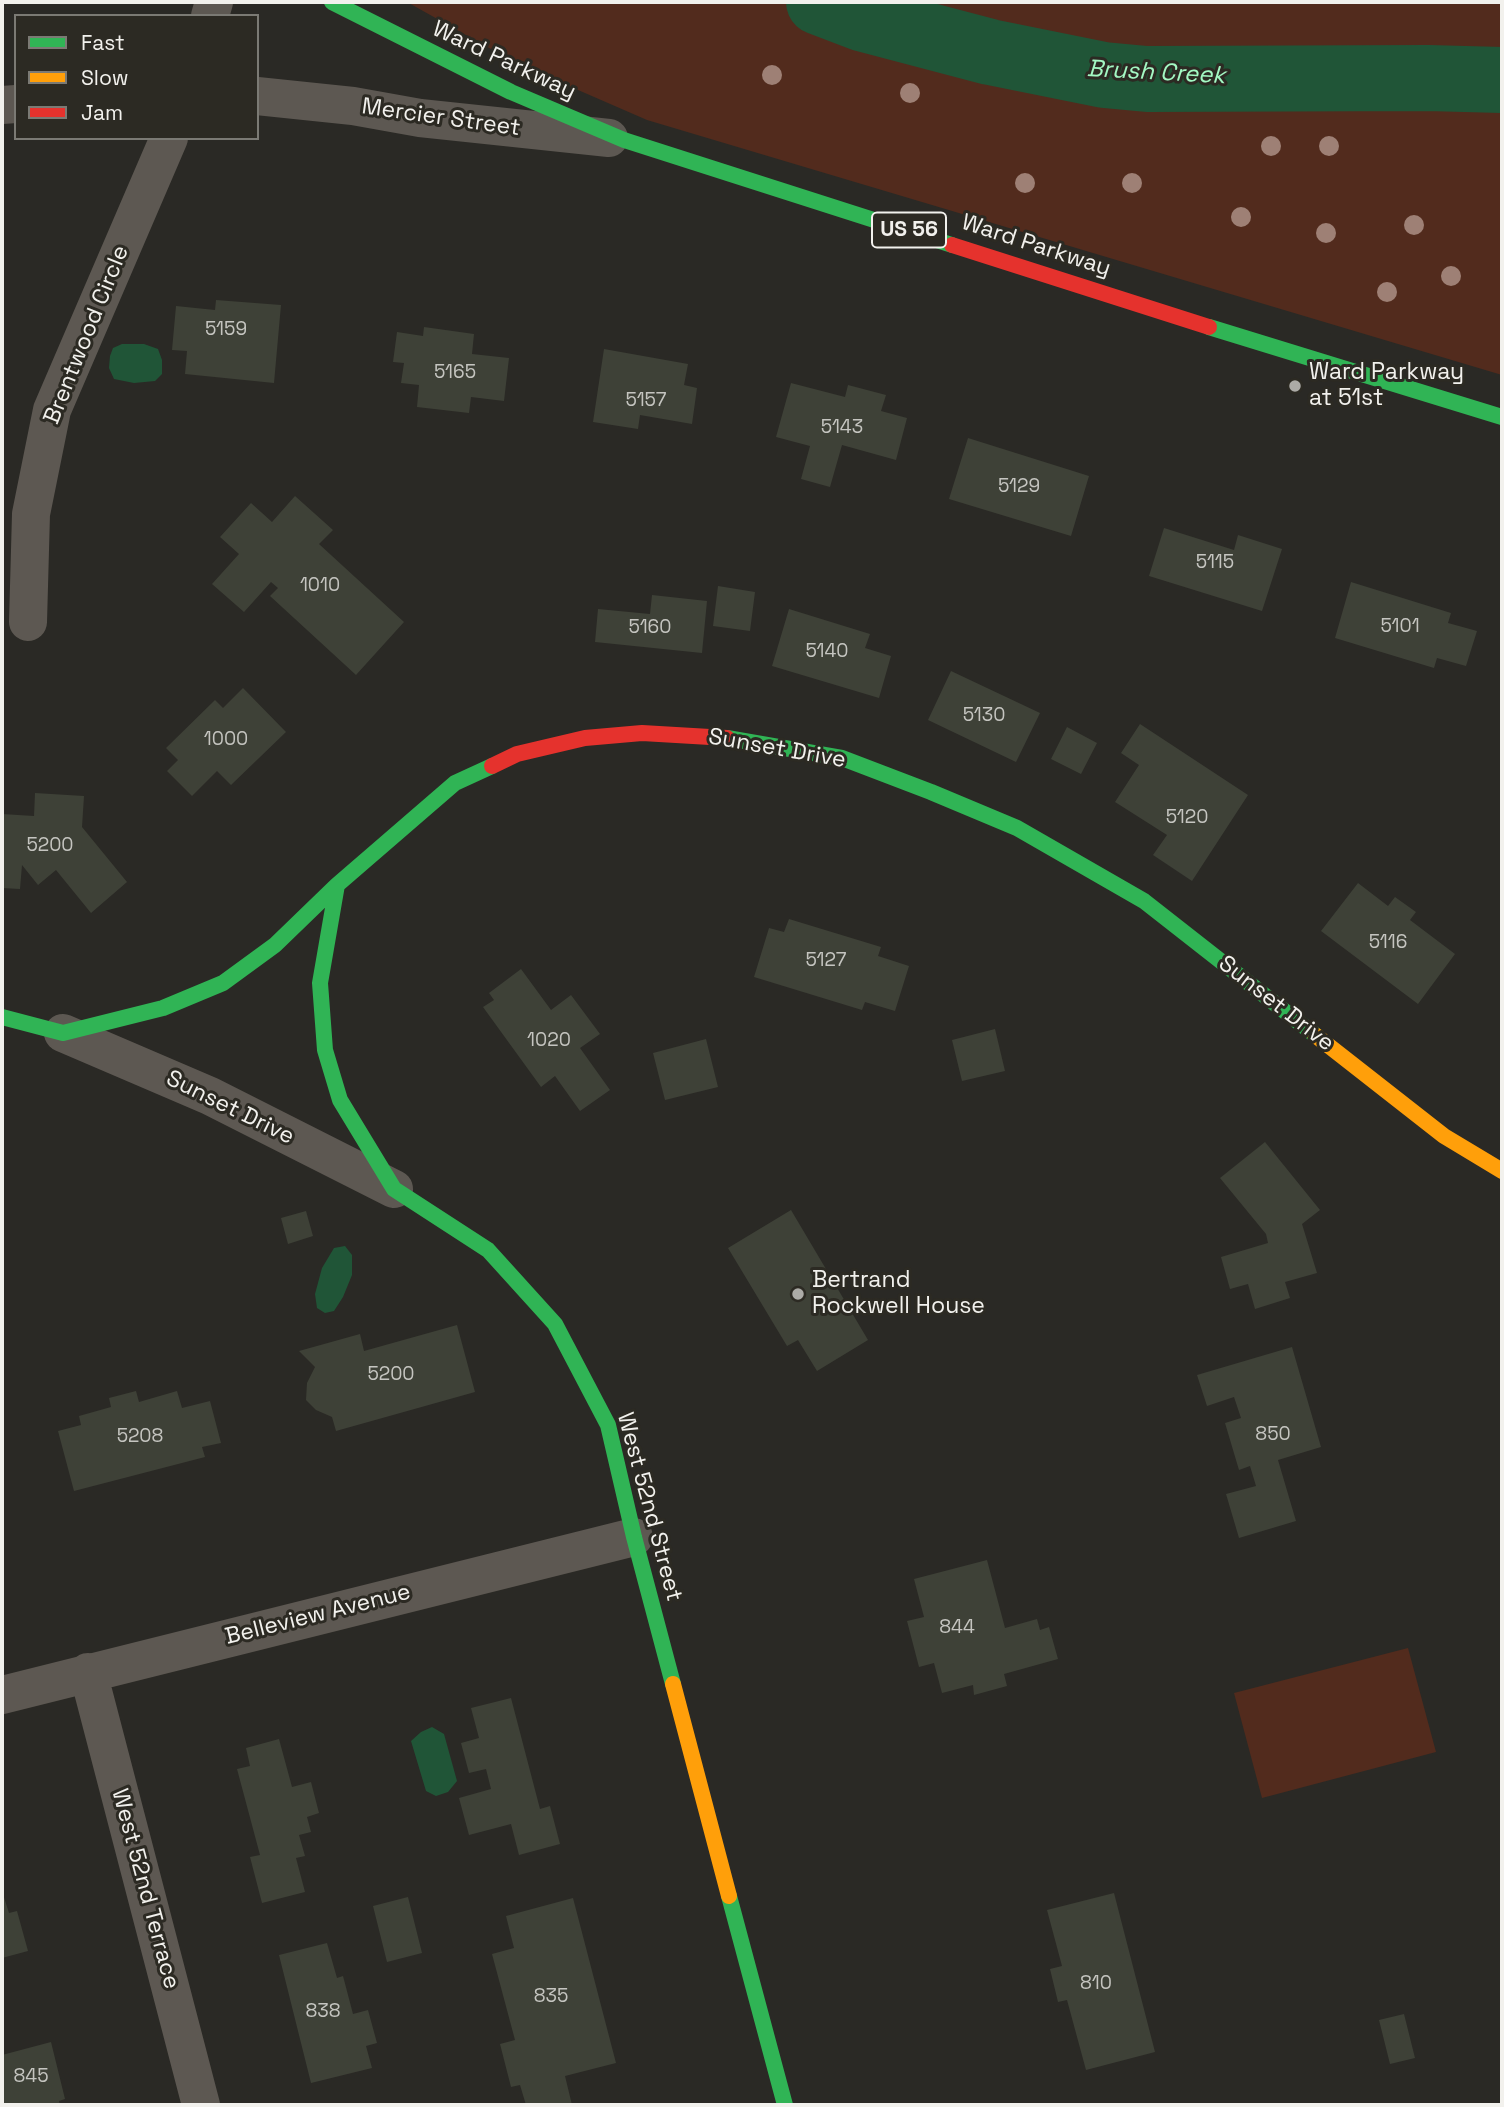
<!DOCTYPE html>
<style>
body{margin:0}
#map{position:relative;width:1504px;height:2107px;overflow:hidden;background:#2a2925;font-family:"Space Grotesk",sans-serif}
canvas{display:block}
.frame{position:absolute;inset:0;border:4px solid #f2f1ed;pointer-events:none}
.legend{position:absolute;left:14px;top:14px;width:245px;height:126px;box-sizing:border-box;background:#2c2a23;border:2px solid #7b7a74;margin:0;padding:9px 12px;list-style:none;font-size:21px;color:#f2f1ed}
.legend li{display:flex;align-items:center;gap:14px;height:35px}
.legend b{width:35px;border:2px solid #7b7a74}
</style>
<div id="map">
<canvas width="1504" height="2107"></canvas>
<div class="frame"></div>
<ul class="legend">
<li><b style="height:9px;background:#30b455"></b>Fast</li>
<li><b style="height:9px;background:#ff9f0a"></b>Slow</li>
<li><b style="height:9px;background:#e5322d"></b>Jam</li>
</ul>
</div>
<script>
const context = document.querySelector('canvas').getContext('2d');
context.lineJoin = 'round';
function paint(path, color) {
  context.fillStyle = color;
  context.fill(path, 'evenodd');
}
function poly(rows) {
  const path = new Path2D();
  for (const r of rows) {
    path.moveTo(r[0], r[1]);
    for (let i = 2; i < r.length; i += 2) path.lineTo(r[i], r[i + 1]);
  }
  return path;
}
function strokePath(path, color, width, dash) {
  context.strokeStyle = color;
  context.lineWidth = width;
  context.lineCap = dash ? 'butt' : 'round';
  context.setLineDash(dash || []);
  context.stroke(path);
}
function label(font, color, halo, rows, align = 'center') {
  context.font = font + ' "Space Grotesk",sans-serif';
  context.lineWidth = 6;
  context.setLineDash([]);
  context.textBaseline = 'middle';
  context.strokeStyle = halo;
  context.fillStyle = color;
  for (const [text, x, y, turn = 0] of rows) {
    context.save();
    context.translate(x, y);
    context.rotate((+turn || 0) * Math.PI / 180);
    context.textAlign = isNaN(turn) ? turn : align;
    if (halo) context.strokeText(text, 0, 0);
    context.fillText(text, 0, 0);
    context.restore();
  }
}
paint(poly([
 [407,2,1502,2,1502,375,647,120,516,63],
 [1408,1648,1436,1752,1262,1798,1234,1693]
]), '#522b1d');
paint(poly([
 [122,344,144,344,158,349,162,360,162,374,155,381,134,383,114,379,109,368,110,356,113,348],
 [345,1246,352,1255,352,1275,343,1297,334,1311,325,1313,317,1308,315,1294,322,1268,334,1248],
 [432,1727,444,1734,457,1781,448,1792,436,1796,426,1791,411,1741,421,1732]
]), '#205537');
strokePath(poly([
 [819,2,861,18,990,52,1104,75,1147,79,1428,78,1502,80]
]), '#205537', 66);
paint(poly([
 [216,300,281,305,274,383,185,374,187,351,172,350,176,306,215,310],
 [424,327,474,334,472,354,509,358,504,401,471,397,469,413,417,407,419,385,401,383,404,363,393,362,397,332,423,336],
 [604,349,688,364,684,385,697,388,692,424,640,415,638,429,593,422],
 [791,383,845,397,848,385,886,395,881,411,907,418,896,460,842,445,830,487,801,479,810,446,776,437],
 [968,438,1089,476,1071,536,949,499],
 [295,496,333,530,319,544,404,622,356,675,270,596,278,588,271,582,244,612,212,584,239,554,220,537,251,503,272,522],
 [1164,528,1234,550,1238,535,1282,549,1262,611,1149,576],
 [1351,582,1451,613,1448,623,1477,631,1466,666,1437,658,1434,668,1335,638],
 [718,586,755,592,750,631,713,626],
 [652,595,707,601,702,653,595,642,598,609,650,614],
 [789,609,870,634,865,648,891,656,879,698,772,666],
 [951,671,1040,713,1016,762,928,720],
 [243,688,286,732,231,785,217,771,192,796,167,771,178,760,166,748,215,700,223,708],
 [1140,724,1248,795,1192,881,1153,855,1167,835,1115,802,1139,765,1121,753],
 [1067,727,1097,743,1081,774,1051,759],
 [35,793,84,796,82,827,127,882,91,913,56,870,38,885,22,865,20,889,2,888,2,814,34,816],
 [1358,883,1388,906,1395,897,1416,912,1410,920,1455,954,1418,1004,1321,931],
 [789,919,881,947,878,956,909,966,895,1011,865,1002,862,1010,754,977,769,928,784,932],
 [521,969,551,1010,571,995,600,1034,580,1048,610,1090,580,1111,555,1076,541,1087,483,1007,494,1000,489,993],
 [995,1029,1005,1071,962,1081,952,1040],
 [706,1039,718,1087,665,1100,653,1053],
 [1265,1142,1320,1210,1302,1224,1317,1273,1285,1282,1290,1298,1255,1309,1248,1284,1230,1289,1221,1257,1268,1243,1266,1234,1220,1178],
 [791,1210,868,1340,817,1371,798,1340,787,1346,728,1248],
 [306,1211,313,1236,288,1244,281,1218],
 [457,1325,475,1392,336,1431,332,1417,316,1410,306,1400,307,1383,315,1367,299,1351,360,1334,364,1351],
 [1292,1347,1321,1447,1278,1460,1296,1521,1239,1538,1226,1494,1256,1486,1250,1466,1239,1470,1225,1423,1241,1418,1234,1397,1207,1406,1197,1375],
 [136,1391,139,1402,177,1391,182,1408,210,1401,221,1443,202,1447,205,1457,74,1491,58,1431,81,1425,79,1416,111,1407,109,1398],
 [987,1560,1005,1628,1037,1619,1040,1630,1049,1627,1058,1659,1004,1674,1007,1686,974,1695,973,1685,942,1693,934,1663,919,1667,907,1621,924,1617,914,1579],
 [511,1698,540,1809,550,1806,560,1844,519,1855,511,1824,469,1835,459,1798,491,1789,486,1769,469,1773,461,1743,479,1738,471,1708],
 [279,1739,292,1787,311,1782,319,1813,307,1817,311,1832,299,1835,305,1856,296,1858,305,1892,262,1903,250,1857,260,1855,237,1769,250,1766,246,1748],
 [2,1891,9,1913,17,1911,28,1951,2,1958],
 [1114,1893,1155,2052,1086,2070,1067,2000,1058,2002,1050,1969,1062,1966,1047,1910],
 [408,1897,422,1953,387,1962,373,1906],
 [573,1898,616,2063,565,2076,572,2105,526,2105,520,2085,511,2087,500,2044,515,2040,492,1954,514,1948,506,1916],
 [327,1943,337,1978,343,1976,353,2014,368,2010,377,2043,366,2046,372,2068,311,2083,279,1955],
 [1404,2014,1415,2058,1390,2064,1379,2020],
 [51,2042,65,2099,59,2101,60,2105,2,2105,2,2055]
]), '#3e4137');
strokePath(poly([
 [210,16,214,2],
 [257,96,353,106,420,118,609,138],
 [2,105,16,104],
 [28,622,31,514,52,410,169,138],
 [63,1033,210,1096,394,1189],
 [88,1672,201,2105],
 [2,1695,634,1537]
]), '#5d5852', 38);
strokePath(poly([
 [332,2,511,92,624,140,952,245],
 [1209,327,1502,417],
 [727,738,842,758,931,792,1017,828,1144,901,1315,1035],
 [337,885,320,983,325,1050,340,1100,394,1189,488,1250,555,1324,608,1425,634,1537,673,1684],
 [2,1017,63,1033,163,1008,223,983,275,945,337,885,455,783,492,766],
 [729,1896,785,2105]
]), '#30b455', 16);
strokePath(poly([
 [1315,1035,1444,1136,1502,1171],
 [673,1684,729,1896]
]), '#ff9f0a', 16);
strokePath(poly([
 [952,245,1209,327],
 [492,766,517,754,585,738,642,733,727,738]
]), '#e5322d', 16);
context.fillStyle = '#9e8075';
for (const [x, y] of [
 [772,75],
 [910,93],
 [1271,146],
 [1329,146],
 [1025,183],
 [1132,183],
 [1241,217],
 [1414,225],
 [1326,233],
 [1451,276],
 [1387,292]
]) {
  context.beginPath();
  context.arc(x, y, 10, 0, 2 * Math.PI);
  context.fill();
}
for (const [x, y, r, color] of [
 [1295,386,7,"#acaba7"],
 [798,1294,7,"#acaba7"]
]) {
  const dot = new Path2D();
  dot.arc(x, y, r, 0, 2 * Math.PI);
  context.fillStyle = color;
  context.fill(dot);
  strokePath(dot, '#2c2a23', 2.5);
}
label('19px', '#c5c5c0', null, [
 ["5159",226,330],
 ["5165",455,373],
 ["5157",646,401],
 ["5143",842,428],
 ["5129",1019,487],
 ["5115",1215,563],
 ["1010",320,586],
 ["5101",1400,627],
 ["5160",650,628],
 ["5140",827,652],
 ["5130",984,716],
 ["1000",226,740],
 ["5120",1187,818],
 ["5200",50,846],
 ["5116",1388,943],
 ["5127",826,961],
 ["1020",549,1041],
 ["5200",391,1375],
 ["850",1273,1435],
 ["5208",140,1437],
 ["844",957,1628],
 ["810",1096,1984],
 ["835",551,1997],
 ["838",323,2012],
 ["845",31,2077]
]);
for (const [x, y, w] of [
 [909,230,74]
]) {
  const box = new Path2D();
  box.roundRect(x - w / 2, y - 17.5, w, 35, 5);
  context.fillStyle = '#2c2a23';
  context.fill(box);
  strokePath(box, '#f2f1ed', 2);
}
label('bold 21px', '#f2f1ed', null, [
 ["US 56",909,230]
]);
label('23px', '#f2f1ed', '#2c2a23', [
 ["Ward Parkway",504,61,25],
 ["Mercier Street",441,118,8],
 ["Ward Parkway",1036,246,18],
 ["Brentwood Circle",87,335,-68],
 ["Sunset Drive",777,749,10],
 ["Sunset Drive",1276,1004,38],
 ["Sunset Drive",230,1108,26],
 ["West 52nd Street",649,1507,75],
 ["Belleview Avenue",318,1615,-14],
 ["West 52nd Terrace",145,1889,75]
]);
label('23px', '#f2f1ed', '#2c2a23', [
 ["Ward Parkway",1309,373],
 ["at 51st",1309,399],
 ["Bertrand",812,1281],
 ["Rockwell House",812,1307]
], 'left');
label('italic 24px', '#a3f8c3', '#2c2a23', [
 ["Brush Creek",1156,73,3]
]);
</script>
